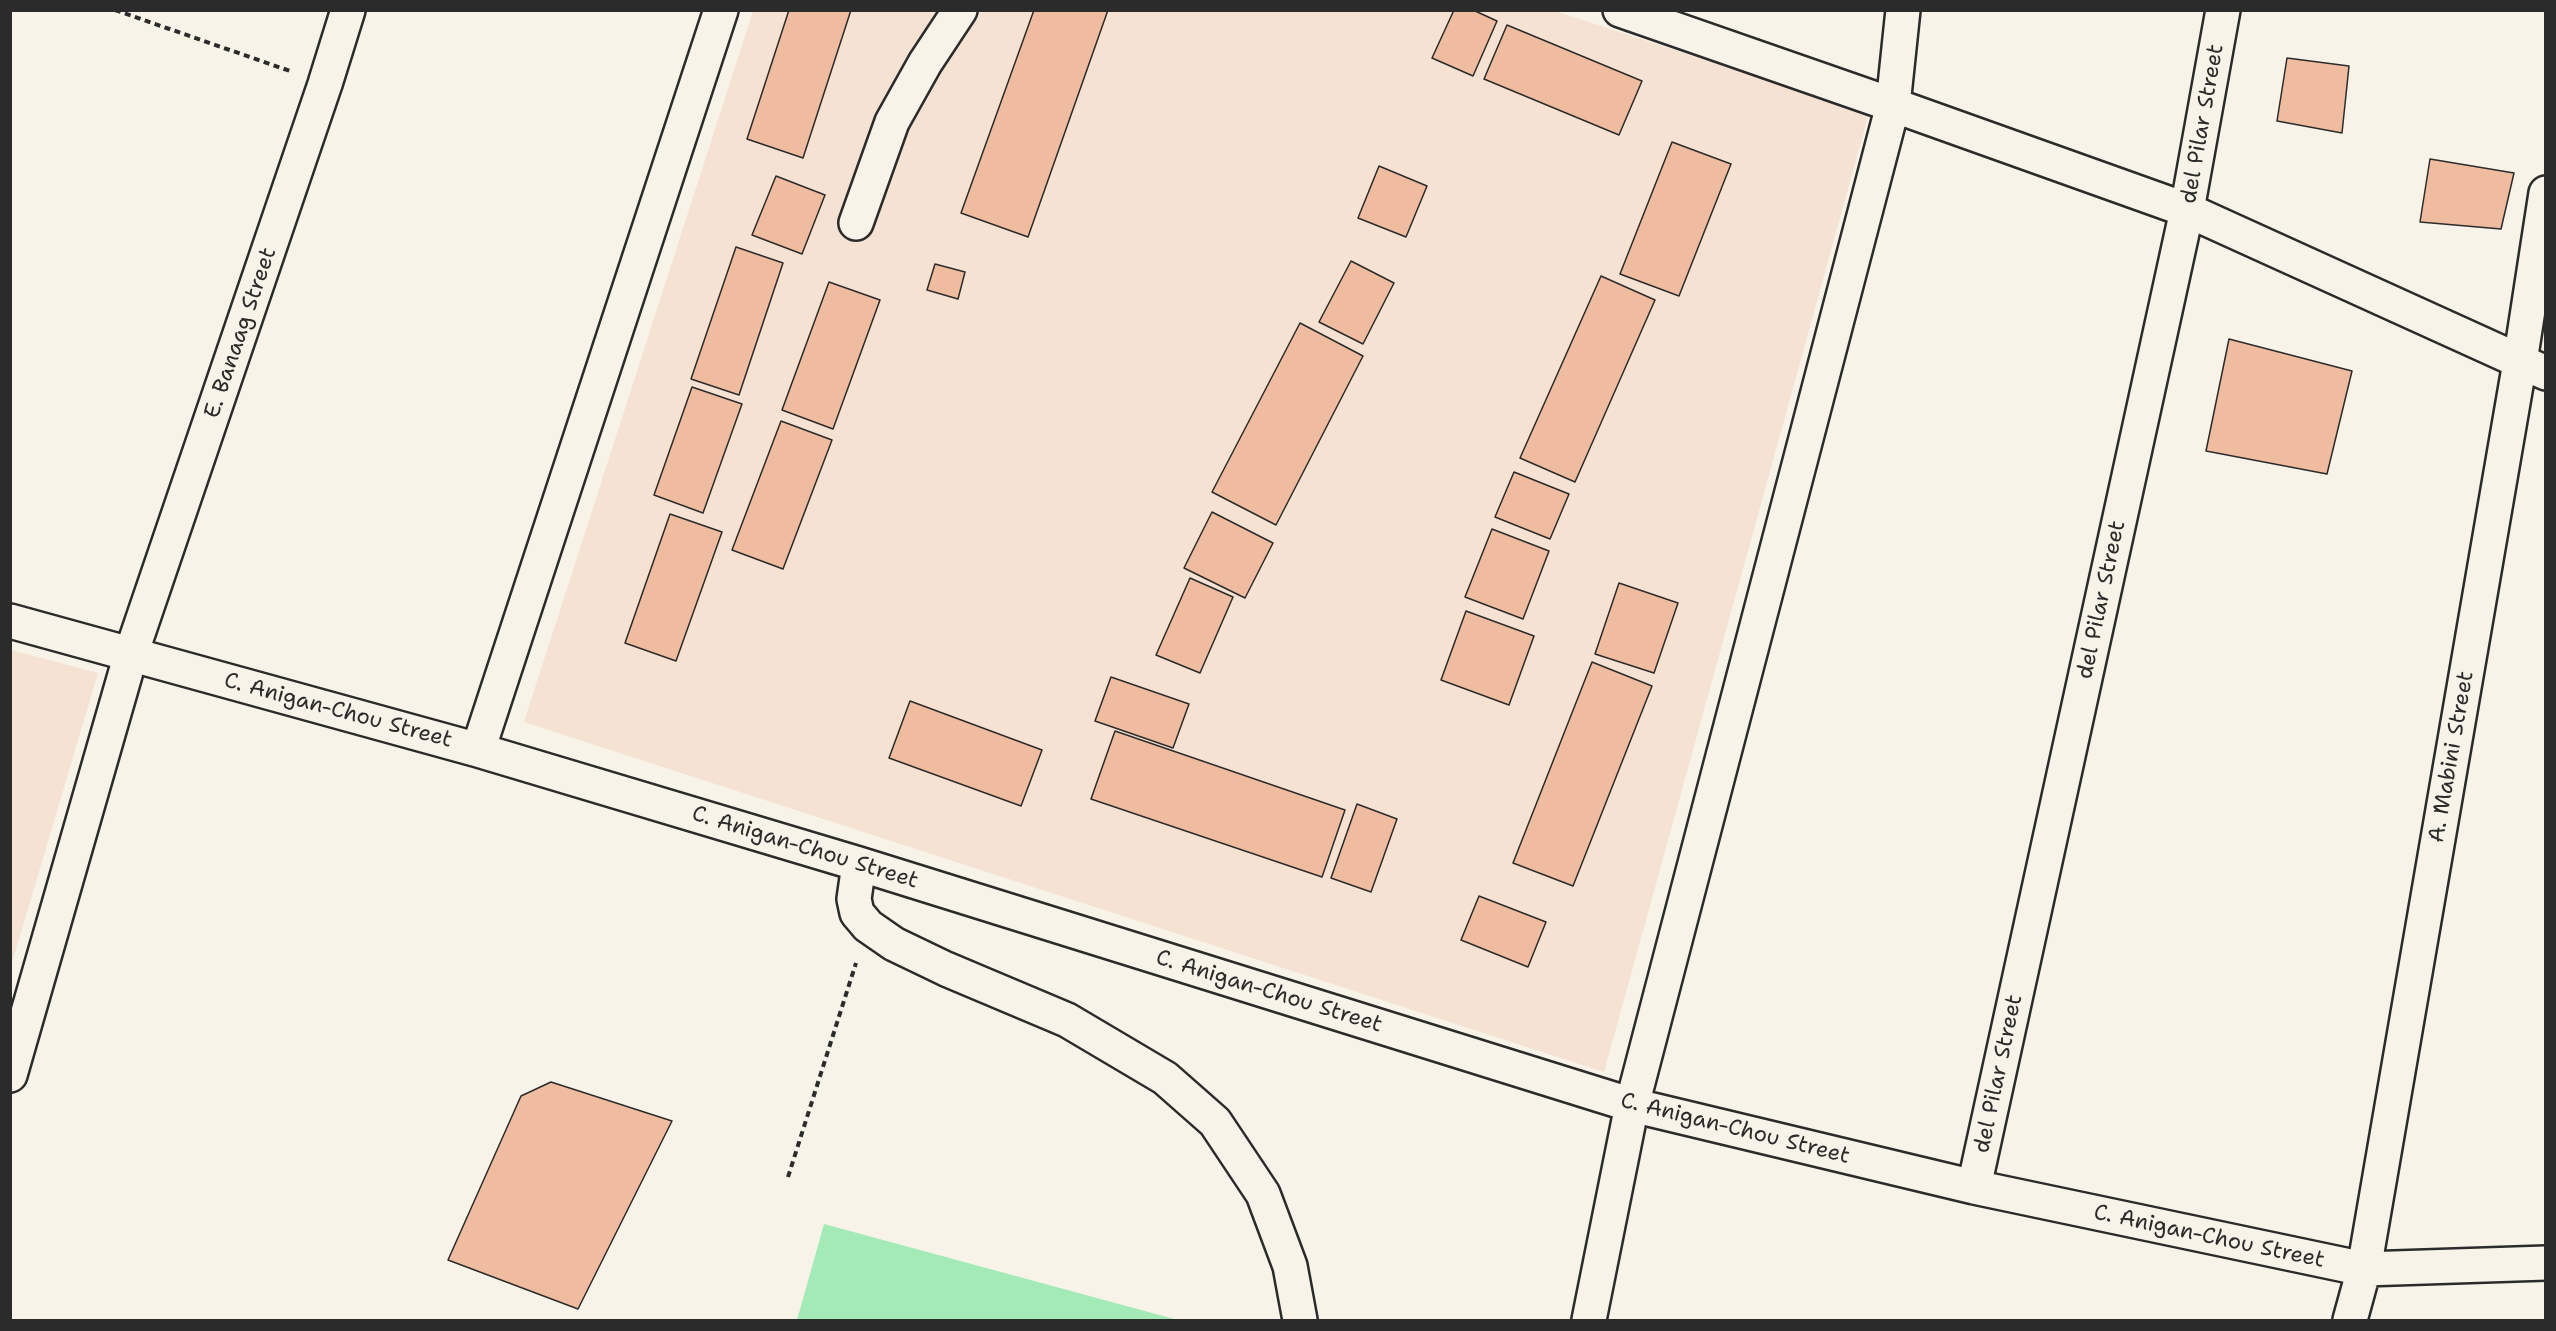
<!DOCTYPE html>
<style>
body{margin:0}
#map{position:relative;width:2556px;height:1331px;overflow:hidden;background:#f7f3e8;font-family:"Shantell Sans",sans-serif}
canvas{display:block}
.frame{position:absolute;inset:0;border:12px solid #2b2b2b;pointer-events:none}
</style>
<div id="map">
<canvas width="2556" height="1331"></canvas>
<div class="frame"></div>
</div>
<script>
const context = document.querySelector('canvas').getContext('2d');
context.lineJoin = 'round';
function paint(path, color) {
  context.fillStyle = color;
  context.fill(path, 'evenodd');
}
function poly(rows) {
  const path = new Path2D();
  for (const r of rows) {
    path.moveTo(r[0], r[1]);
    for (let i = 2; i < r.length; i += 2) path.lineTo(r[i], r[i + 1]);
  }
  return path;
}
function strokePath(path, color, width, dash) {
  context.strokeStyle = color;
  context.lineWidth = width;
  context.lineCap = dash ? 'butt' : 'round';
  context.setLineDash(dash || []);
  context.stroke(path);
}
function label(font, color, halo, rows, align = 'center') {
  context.font = font + ' "Shantell Sans",sans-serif';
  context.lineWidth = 5;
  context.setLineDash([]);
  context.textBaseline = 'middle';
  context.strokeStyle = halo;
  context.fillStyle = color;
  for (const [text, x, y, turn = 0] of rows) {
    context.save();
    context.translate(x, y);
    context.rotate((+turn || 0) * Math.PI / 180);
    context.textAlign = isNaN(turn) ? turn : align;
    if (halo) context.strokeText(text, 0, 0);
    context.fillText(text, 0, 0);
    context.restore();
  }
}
paint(poly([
 [753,11,1555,11,1869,113,1604,1072,524,722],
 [11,650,98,673,11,966,10,650]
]), '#f5e2d2');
paint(poly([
 [824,1224,1178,1320,797,1320]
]), '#a4eab6');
const building = poly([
 [789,10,851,10,803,158,747,139,789,10],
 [1034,10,1108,10,1028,237,961,213,1034,10],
 [1454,10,1473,10,1497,21,1473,76,1432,58,1454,10],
 [1507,25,1642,81,1619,135,1484,79,1507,25],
 [2287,58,2349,66,2342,133,2277,121,2287,58],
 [1672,142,1731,164,1679,296,1620,274,1672,142],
 [2430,159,2514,173,2501,229,2420,222,2430,159],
 [1379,166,1427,186,1406,237,1358,218,1379,166],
 [776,176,825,195,802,254,752,235,776,176],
 [736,247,783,263,739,395,691,379,736,247],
 [1351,261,1394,283,1363,344,1319,322,1351,261],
 [935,264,965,272,958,299,927,290,935,264],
 [1601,276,1655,300,1575,482,1520,458,1601,276],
 [829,282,880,300,833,429,782,410,829,282],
 [1300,323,1363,356,1276,525,1212,492,1300,323],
 [2229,339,2352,371,2327,474,2206,451,2229,339],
 [692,387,742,404,703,513,654,495,692,387],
 [781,421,832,440,783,569,732,550,781,421],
 [1514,472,1569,494,1550,539,1495,517,1514,472],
 [1212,512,1273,543,1245,598,1184,568,1212,512],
 [670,514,722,532,676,661,625,643,670,514],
 [1492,529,1549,551,1523,619,1465,597,1492,529],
 [1190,578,1233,597,1200,673,1156,655,1190,578],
 [1619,583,1678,603,1654,673,1595,654,1619,583],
 [1466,611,1534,636,1509,705,1441,680,1466,611],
 [1592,662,1652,686,1573,886,1513,863,1592,662],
 [1111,677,1189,704,1173,748,1095,721,1111,677],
 [910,701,1042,750,1021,806,889,758,910,701],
 [1115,731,1345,810,1322,877,1091,799,1115,731],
 [1357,804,1397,819,1371,892,1331,878,1357,804],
 [1479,896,1546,922,1528,967,1461,940,1479,896],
 [551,1082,672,1121,578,1309,448,1260,521,1096,551,1082]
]);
paint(building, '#efbca0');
strokePath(building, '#2b2b2b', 1.5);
const minor = poly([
 [1903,10,1893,105,2187,210,2546,373],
 [856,223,892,122,925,63,960,10],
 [10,621,478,750,859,864,1632,1105,1974,1187,2364,1269,2546,1263],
 [478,750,721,10],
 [859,864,854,899,857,913,868,926,894,944,946,969,1067,1020,1165,1078,1215,1122,1263,1194,1290,1266,1300,1320],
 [10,1075,131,654,325,84,348,10],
 [1974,1187,2187,210,2223,10],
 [1589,1320,1632,1105,1893,105,1620,10],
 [2350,1320,2364,1269,2520,362,2546,193]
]);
strokePath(minor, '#2b2b2b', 38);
strokePath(poly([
 [115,10,290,71],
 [788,1177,856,963]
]), '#2b2b2b', 4, [6, 4.5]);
strokePath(minor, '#f7f3e8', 33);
label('22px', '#2b2b2b', '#f7f3e8', [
 ["del Pilar Street",2203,124,-80],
 ["E. Banaag Street",241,333,-71],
 ["del Pilar Street",2102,600,-78],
 ["C. Anigan-Chou Street",338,711,15],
 ["A. Mabini Street",2452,757,-80],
 ["C. Anigan-Chou Street",805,848,17],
 ["C. Anigan-Chou Street",1269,992,17],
 ["del Pilar Street",1999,1074,-78],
 ["C. Anigan-Chou Street",1735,1129,14],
 ["C. Anigan-Chou Street",2209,1237,12]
]);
</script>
